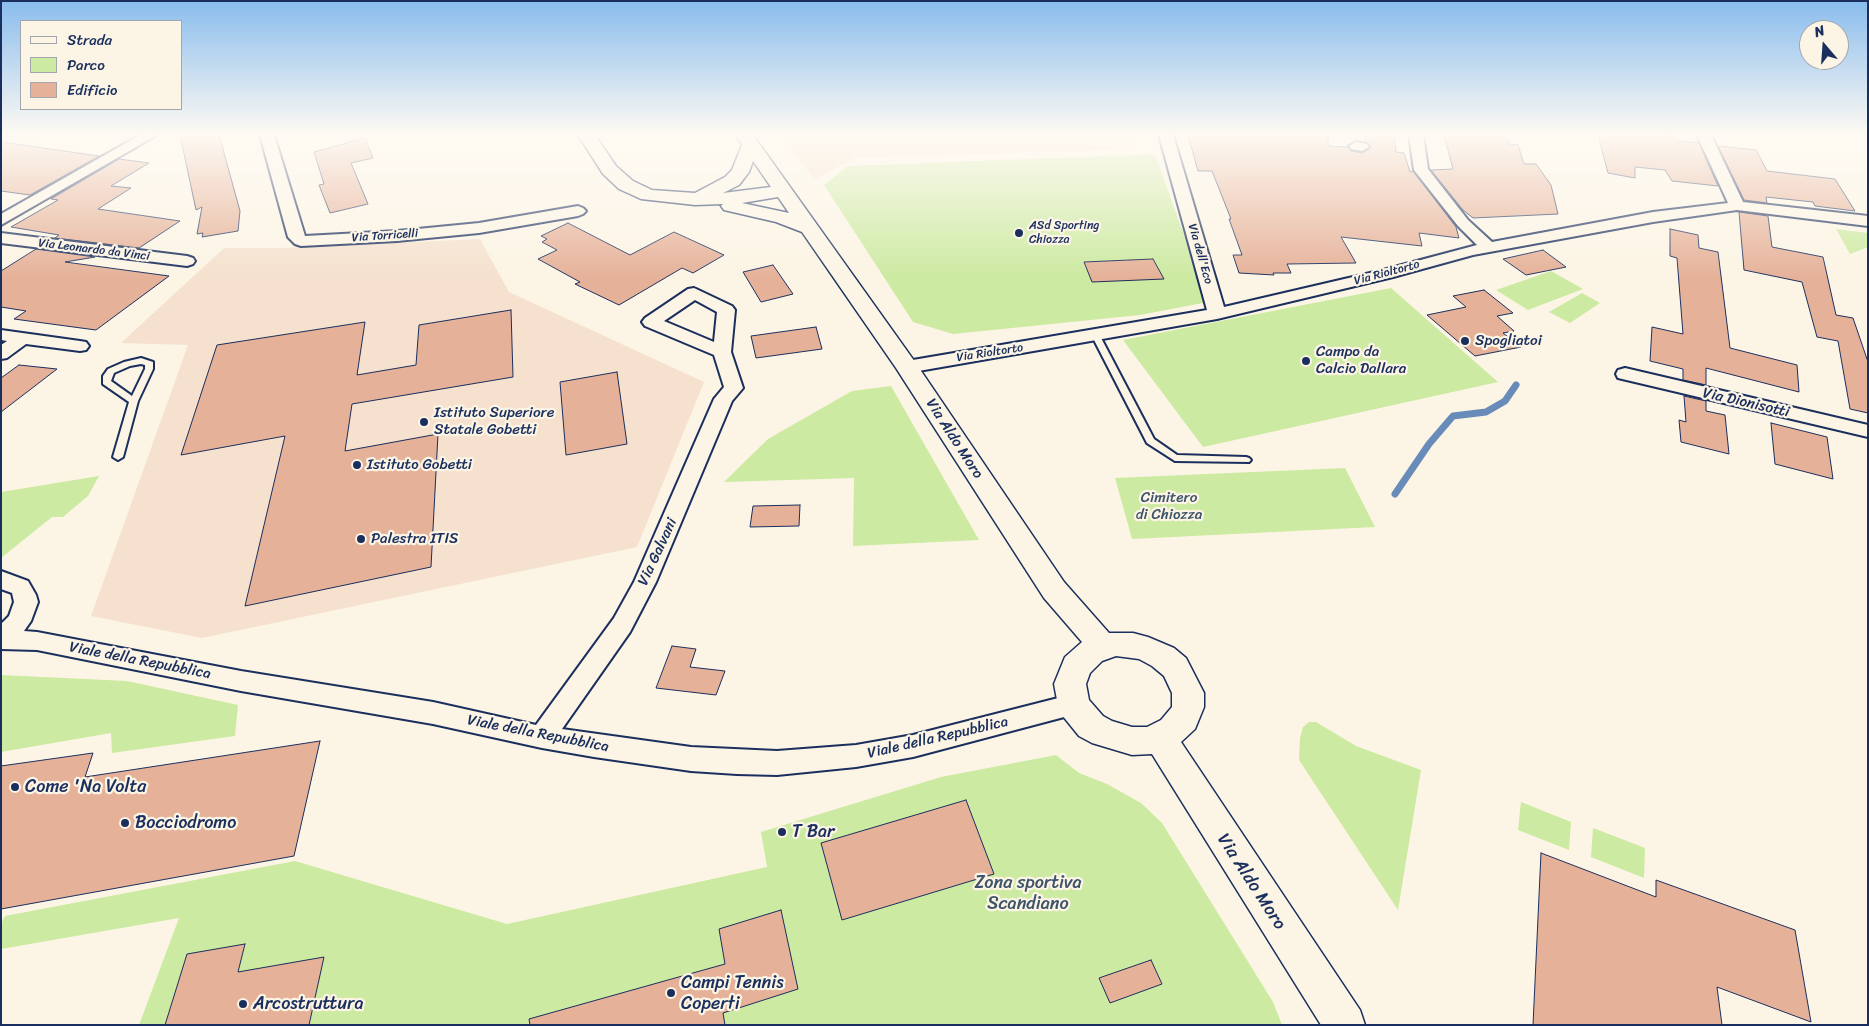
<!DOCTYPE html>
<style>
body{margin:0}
#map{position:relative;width:1869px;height:1026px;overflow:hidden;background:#fcf5e5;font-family:Sriracha,sans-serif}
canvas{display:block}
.frame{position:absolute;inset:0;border:2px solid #1b2f5e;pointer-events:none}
.legend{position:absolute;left:20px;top:20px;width:162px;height:90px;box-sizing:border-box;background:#fcf5e5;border:1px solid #a2a6af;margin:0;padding:6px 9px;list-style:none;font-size:15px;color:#1b2f5e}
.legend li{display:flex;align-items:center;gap:10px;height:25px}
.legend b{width:25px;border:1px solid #a2a6af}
.north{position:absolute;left:1799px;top:20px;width:50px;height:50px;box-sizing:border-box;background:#fcf5e5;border:1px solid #a2a6af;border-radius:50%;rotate:342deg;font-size:14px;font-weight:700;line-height:20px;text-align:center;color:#1b2f5e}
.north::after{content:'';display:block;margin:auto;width:18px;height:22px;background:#1b2f5e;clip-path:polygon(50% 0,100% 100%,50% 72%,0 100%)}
</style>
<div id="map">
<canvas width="1869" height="1026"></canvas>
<div class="frame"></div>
<ul class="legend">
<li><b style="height:6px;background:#fcf5e5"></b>Strada</li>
<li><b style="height:14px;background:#cceaa1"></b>Parco</li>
<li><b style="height:14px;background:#e5b198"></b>Edificio</li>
</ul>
<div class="north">N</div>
</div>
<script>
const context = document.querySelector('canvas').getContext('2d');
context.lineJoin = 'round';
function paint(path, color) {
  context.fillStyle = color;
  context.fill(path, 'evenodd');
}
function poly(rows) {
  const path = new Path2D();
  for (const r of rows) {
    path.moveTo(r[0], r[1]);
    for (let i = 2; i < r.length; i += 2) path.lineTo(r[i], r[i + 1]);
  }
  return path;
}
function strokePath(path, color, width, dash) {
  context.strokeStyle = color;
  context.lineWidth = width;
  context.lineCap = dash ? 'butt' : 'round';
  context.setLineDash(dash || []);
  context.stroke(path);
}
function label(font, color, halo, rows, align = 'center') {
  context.font = font + ' Sriracha,sans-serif';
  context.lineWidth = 4.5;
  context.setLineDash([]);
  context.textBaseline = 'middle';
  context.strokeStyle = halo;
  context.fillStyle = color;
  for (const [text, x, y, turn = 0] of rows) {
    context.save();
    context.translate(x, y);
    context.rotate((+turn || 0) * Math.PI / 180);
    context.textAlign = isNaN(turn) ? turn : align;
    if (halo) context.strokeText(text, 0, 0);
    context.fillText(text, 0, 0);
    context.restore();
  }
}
paint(poly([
 [1,135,37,135,48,160,1,170],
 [779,135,1131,135,1135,149,855,158,815,179],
 [480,239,509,292,704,382,637,547,202,638,91,616,188,345,121,343,224,248,279,248]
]), '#f5e1ce');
paint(poly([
 [1155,154,1208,302,1140,315,953,334,913,322,824,185,848,166],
 [1836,229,1868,233,1868,247,1850,254],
 [1551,271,1583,289,1528,310,1496,290],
 [1391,288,1498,382,1203,447,1123,340],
 [1582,293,1600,303,1570,323,1549,312],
 [891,386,979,540,853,546,854,478,724,482,768,439,852,391],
 [1345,468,1375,527,1132,539,1115,478],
 [99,476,88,496,63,517,52,517,1,558,1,492],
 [1,675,127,681,238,705,235,736,112,753,111,733,1,752],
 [1309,722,1316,722,1356,746,1421,770,1398,910,1299,760,1300,738,1303,727],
 [1056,755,1079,773,1107,784,1141,803,1162,823,1273,1002,1282,1025,139,1025,179,918,1,949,1,924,5,916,295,861,507,924,767,867,761,832,941,777],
 [1521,802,1571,822,1569,850,1518,830],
 [1593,828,1645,848,1644,878,1591,857]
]), '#cceaa1');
strokePath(poly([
 [1395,494,1429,444,1453,416,1486,412,1505,401,1516,385]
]), '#688bb9', 7);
const building = poly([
 [180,135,219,135,240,211,238,231,202,237,203,233,197,234,202,207,196,210,180,135],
 [1188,135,1328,135,1328,146,1348,147,1351,151,1362,153,1371,147,1366,142,1365,135,1394,135,1396,152,1404,153,1410,172,1413,171,1456,227,1459,238,1419,233,1422,246,1341,237,1356,263,1287,264,1291,273,1273,273,1274,275,1239,273,1233,255,1242,255,1229,219,1231,219,1212,171,1198,171,1188,135],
 [1444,135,1506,135,1509,144,1518,145,1524,164,1536,164,1551,185,1558,214,1473,218,1463,210,1431,170,1453,169,1444,135],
 [1598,135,1664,135,1675,137,1677,141,1699,143,1718,186,1672,181,1665,170,1635,167,1635,178,1608,173,1598,135],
 [365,138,373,158,351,163,368,204,330,213,319,185,324,184,314,152,365,138],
 [1,142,99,156,30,195,1,191,1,142],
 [1718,146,1756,150,1767,171,1835,179,1855,211,1815,206,1813,202,1766,197,1767,203,1744,200,1718,146],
 [119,159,149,163,111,186,131,188,98,209,180,221,139,248,55,238,59,235,11,227,58,200,51,199,119,159],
 [1739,212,1768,216,1772,247,1823,257,1836,315,1853,318,1868,362,1868,413,1850,409,1838,341,1817,337,1802,282,1744,270,1739,212],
 [568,223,630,255,674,232,724,255,693,273,682,268,619,305,575,284,580,282,538,259,557,250,542,242,547,239,541,236,568,223],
 [1670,229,1698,235,1699,248,1718,252,1730,348,1797,365,1799,392,1706,368,1706,385,1683,380,1683,369,1650,361,1652,327,1683,334,1677,258,1670,256,1670,229],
 [36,249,95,257,65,262,169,276,96,330,14,319,26,311,1,307,1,271,36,249],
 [1543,250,1566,267,1526,275,1503,259,1543,250],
 [1153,259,1164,279,1092,282,1084,262,1153,259],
 [773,265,793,294,761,302,743,272,773,265],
 [1484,290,1513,313,1497,316,1514,331,1503,333,1521,347,1475,356,1427,315,1466,307,1453,296,1484,290],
 [511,310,513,377,352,404,345,451,438,434,431,567,245,606,285,436,181,455,217,345,365,322,357,375,416,365,419,325,511,310],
 [816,327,822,349,756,358,751,336,816,327],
 [19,365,57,369,1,412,1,378,19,365],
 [617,372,627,444,566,455,560,382,617,372],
 [1684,396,1706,401,1706,411,1725,415,1729,454,1681,442,1679,420,1686,422,1684,396],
 [1771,423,1827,437,1833,479,1775,464,1771,423],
 [800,505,799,526,750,527,753,506,800,505],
 [672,646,696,649,690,667,725,671,716,695,656,688,672,646],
 [320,741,294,856,1,909,1,766,93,753,85,777,320,741],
 [966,800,994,874,842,920,821,843,966,800],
 [1541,853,1656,897,1656,880,1795,930,1811,1022,1717,987,1722,1025,1533,1025,1541,853],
 [781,910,798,989,723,1013,725,1025,530,1025,529,1019,725,964,719,929,781,910],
 [245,944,238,972,324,957,309,1025,165,1025,187,954,245,944],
 [1151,960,1162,984,1110,1003,1099,978,1151,960]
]);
paint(building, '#e5b198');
strokePath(building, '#1b2f5e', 1);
const lane = poly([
 [1093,334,1099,334,1100,336,1154,439,1177,455,1246,457,1249,458,1251,460,1249,462,1175,461,1147,443,1092,336,1093,334],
 [141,358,153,362,153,369,138,401,123,457,118,460,113,457,129,402,103,384,103,376,108,369,124,362,141,358],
 [141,364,145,365,145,369,132,396,111,381,114,373,130,366,141,364]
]);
const street = poly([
 [140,135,157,135,1,225,1,214,140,135],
 [260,135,274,135,305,236,397,231,479,223,578,206,583,208,586,211,583,214,578,216,479,233,397,241,301,246,295,244,288,237,260,135],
 [1159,135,1173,135,1224,307,1383,270,1477,245,1458,226,1414,170,1409,135,1423,135,1428,169,1468,220,1492,242,1653,212,1728,203,1697,135,1711,135,1743,202,1868,216,1868,226,1737,210,1653,222,1473,255,1393,277,1217,319,907,373,901,371,898,367,901,363,907,361,1207,310,1159,135],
 [1356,142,1367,144,1369,147,1362,151,1351,149,1349,146,1356,142],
 [1,233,187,256,193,258,195,261,193,264,187,266,1,243,1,233],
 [694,288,732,306,735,310,731,352,743,388,732,401,656,582,630,632,562,729,691,747,777,751,856,745,913,735,1074,694,1083,698,1087,705,1083,712,913,757,856,767,777,775,737,774,691,771,594,757,542,748,433,724,241,691,37,650,1,649,1,624,9,616,14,602,12,593,1,589,1,571,28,581,36,595,38,602,31,621,24,631,37,632,241,671,433,702,536,725,614,618,634,582,714,399,724,387,714,355,645,326,642,322,645,318,688,289,694,288],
 [695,300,717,312,714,342,664,321,695,300],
 [1,330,80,341,86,342,89,346,86,350,80,351,26,344,7,358,1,359,1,345,7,341,1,340,1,330],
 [1625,368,1868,425,1868,437,1618,378,1616,374,1618,370,1625,368]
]);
const secondary = poly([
 [578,135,595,135,616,166,633,181,652,190,695,193,725,177,732,170,742,145,736,135,753,135,915,362,1064,582,1109,633,1133,633,1148,637,1174,648,1186,658,1204,693,1204,707,1195,729,1181,742,1360,1010,1365,1025,1321,1025,1152,754,1132,755,1092,743,1079,736,1062,715,1058,705,1054,684,1065,657,1082,642,1044,598,896,368,802,232,776,222,724,210,721,206,723,204,695,205,641,199,619,189,603,174,578,135],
 [753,161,771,187,723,193,739,185,749,172,753,161],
 [778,197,789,213,742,203,778,197],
 [1116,656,1139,659,1152,666,1164,676,1172,693,1172,707,1161,720,1147,727,1132,727,1112,721,1103,716,1089,700,1086,684,1090,673,1102,661,1116,656]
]);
strokePath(lane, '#1b2f5e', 4);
strokePath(street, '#1b2f5e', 4);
strokePath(secondary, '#1b2f5e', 3);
paint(lane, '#fcf5e5');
paint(street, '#fcf5e5');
paint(secondary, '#fcf5e5');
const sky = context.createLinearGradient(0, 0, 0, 279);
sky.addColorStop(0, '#89bced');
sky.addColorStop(0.48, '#fefaf3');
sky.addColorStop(1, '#fefaf300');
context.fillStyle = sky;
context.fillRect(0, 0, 1869, 279);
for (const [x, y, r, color] of [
 [1019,233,5,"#1b2f5e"],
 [1465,341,5,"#1b2f5e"],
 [1306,361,5,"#1b2f5e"],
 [424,422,5,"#1b2f5e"],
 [357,465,5,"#1b2f5e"],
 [361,539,5,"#1b2f5e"],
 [15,787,5,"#1b2f5e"],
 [125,823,5,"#1b2f5e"],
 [782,832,5,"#1b2f5e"],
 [671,993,5,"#1b2f5e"],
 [243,1004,5,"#1b2f5e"]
]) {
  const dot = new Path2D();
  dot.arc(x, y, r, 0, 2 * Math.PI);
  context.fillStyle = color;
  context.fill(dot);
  strokePath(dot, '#fcf5e5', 2);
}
label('12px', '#1b2f5e', '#fcf5e5', [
 ["ASd Sporting",1029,226],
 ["Chiozza",1029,240]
], 'left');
label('12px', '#1b2f5e', '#fcf5e5', [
 ["Via Torricelli",385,236,-4],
 ["Via Leonardo da Vinci",94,250,7],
 ["Via dell'Eco",1200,254,74],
 ["Via Rioltorto",1387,273,-15],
 ["Via Rioltorto",990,353,-9]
]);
label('15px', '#1b2f5e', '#fcf5e5', [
 ["Spogliatoi",1475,341],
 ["Campo da",1316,352],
 ["Calcio Dallara",1316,369],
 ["Istituto Superiore",434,413],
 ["Statale Gobetti",434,430],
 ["Istituto Gobetti",367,465],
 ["Palestra ITIS",371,539]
], 'left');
label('15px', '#1b2f5e', '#fcf5e5', [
 ["Via Dionisotti",1746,403,13],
 ["Via Aldo Moro",954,439,57],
 ["Via Galvani",658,552,-65],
 ["Viale della Repubblica",140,661,11],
 ["Viale della Repubblica",538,734,11],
 ["Viale della Repubblica",938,738,-13]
]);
label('15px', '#3e546b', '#fcf5e5', [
 ["Cimitero",1169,498],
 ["di Chiozza",1169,515]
]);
label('18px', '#1b2f5e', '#fcf5e5', [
 ["Come 'Na Volta",25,787],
 ["Bocciodromo",135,823],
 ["T Bar",792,832],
 ["Campi Tennis",681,983],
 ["Coperti",681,1004],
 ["Arcostruttura",253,1004]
], 'left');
label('18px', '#1b2f5e', '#fcf5e5', [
 ["Via Aldo Moro",1251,882,57]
]);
label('18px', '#3e546b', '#fcf5e5', [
 ["Zona sportiva",1028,883],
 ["Scandiano",1028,904]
]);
</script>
